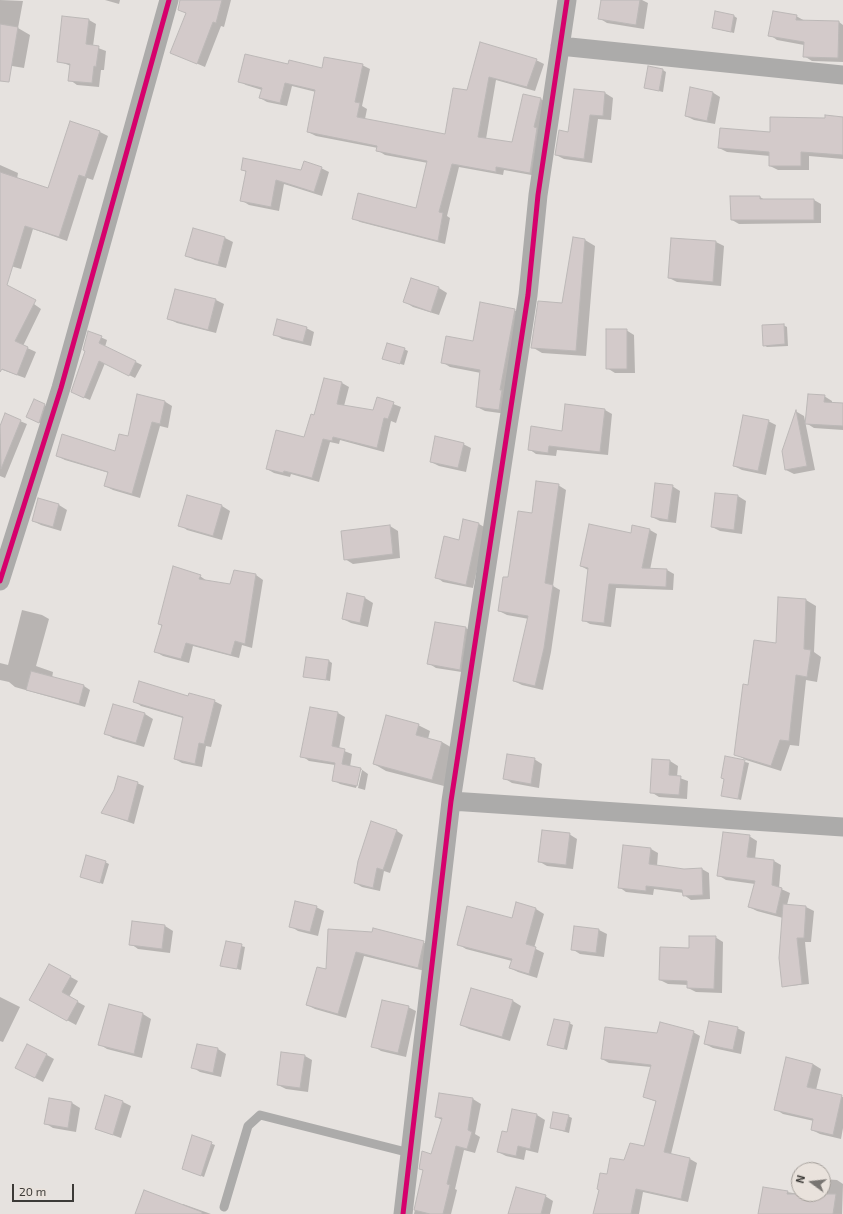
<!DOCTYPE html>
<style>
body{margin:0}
#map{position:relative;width:843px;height:1214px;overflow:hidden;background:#e6e2df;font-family:"Exo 2",sans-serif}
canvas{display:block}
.north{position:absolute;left:791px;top:1162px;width:40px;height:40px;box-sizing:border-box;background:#e9e2dc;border:1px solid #a49f9a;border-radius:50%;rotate:285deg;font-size:11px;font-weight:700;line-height:16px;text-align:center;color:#3c3a37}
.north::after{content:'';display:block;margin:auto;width:14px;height:18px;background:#787572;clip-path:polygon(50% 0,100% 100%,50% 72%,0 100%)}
.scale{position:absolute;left:12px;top:1184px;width:62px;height:18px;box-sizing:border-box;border:2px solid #3c3a37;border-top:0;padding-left:5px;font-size:12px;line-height:14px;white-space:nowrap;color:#3c3a37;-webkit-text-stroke:3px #e9e2dc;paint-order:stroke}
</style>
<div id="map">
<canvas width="843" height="1214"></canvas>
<div class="north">N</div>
<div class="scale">20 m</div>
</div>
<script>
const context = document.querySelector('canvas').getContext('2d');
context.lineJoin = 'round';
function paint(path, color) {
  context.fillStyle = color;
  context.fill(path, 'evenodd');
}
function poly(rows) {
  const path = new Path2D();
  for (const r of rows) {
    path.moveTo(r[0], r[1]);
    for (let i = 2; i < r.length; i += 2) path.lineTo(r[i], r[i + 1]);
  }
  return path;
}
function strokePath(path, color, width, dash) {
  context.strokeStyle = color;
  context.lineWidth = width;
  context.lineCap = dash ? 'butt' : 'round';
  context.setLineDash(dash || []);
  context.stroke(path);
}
paint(poly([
 [0,0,23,1,18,28,30,35,24,68,0,64],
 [105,0,120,0,119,4],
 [180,0,231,0,224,27,221,26,205,67,172,53,187,14,179,9],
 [602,0,642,0,648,3,644,29,607,23,599,18],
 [734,16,737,18,734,33,713,28],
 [796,16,805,21,839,22,843,25,843,62,812,61,804,56,804,45,777,40,770,35],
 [89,20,96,24,93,46,106,51,104,70,101,70,99,87,77,85,70,80,71,66,58,61],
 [481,43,536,60,544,64,535,91,496,80,486,139,512,144,524,95,541,99,548,104,537,176,504,170,503,175,459,167,447,216,450,218,445,244,360,222,353,218,416,209,428,163,385,155,377,150,378,148,316,136,308,132,316,92,292,86,287,106,267,102,260,98,262,90,246,85,239,81,289,65,323,69,362,65,370,69,362,106,367,109,365,119,446,135,468,91],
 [663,70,666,72,663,92,645,88],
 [574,90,605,93,613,98,611,120,598,119,592,163,564,159,556,155,569,133],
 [712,92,720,97,715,124,694,120,686,116],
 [843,118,843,159,809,156,809,170,778,170,770,166,770,156,727,152,719,148,771,133],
 [100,132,108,136,93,180,87,178,67,241,33,229,21,269,0,263,0,165,18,173,17,179,49,189],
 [321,168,329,172,322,196,284,184,279,211,249,205,241,200,246,172,242,169,302,171],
 [760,197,765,200,814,200,821,204,821,223,739,224,732,220],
 [225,238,233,242,226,268,195,260,187,256],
 [672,239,716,242,724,246,721,286,677,282,669,278],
 [585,240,595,246,586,356,542,353,532,347,563,304],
 [439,288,447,293,439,315,413,307,405,302],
 [0,294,34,304,41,309,23,346,36,352,25,378,0,369],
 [216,300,224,304,216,333,177,323,169,319],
 [514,310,522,314,507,414,485,411,477,407,481,373,450,367,442,362,474,342],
 [783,325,787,327,788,346,767,347,764,345],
 [306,328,314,332,311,346,282,339,274,334],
 [626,330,634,335,635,373,615,373,607,368],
 [89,332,107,340,105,347,142,365,135,378,105,363,90,400,78,395],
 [404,349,408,351,404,365,387,360],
 [342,383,349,387,344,406,373,411,378,398,401,407,396,423,391,421,384,452,340,440,339,444,330,442,319,482,291,474,290,477,274,473,267,469,305,438],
 [824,396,832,401,832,404,843,404,843,430,814,428,806,423],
 [164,401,172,406,168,428,160,426,140,498,113,490,105,486,109,473,65,460,57,456,115,452],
 [44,405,48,407,42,424,31,419],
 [605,410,612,414,608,455,557,450,556,456,536,454,529,449],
 [797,412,804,416,815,470,794,474,786,470,783,451],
 [6,415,27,424,5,478,0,476,0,429],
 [768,421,776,425,766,475,742,470,734,466],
 [463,444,471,448,466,472,439,466,431,462],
 [558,485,566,490,553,586,560,590,551,652,543,690,522,685,514,681,529,619,507,615,499,611,509,578,533,514],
 [672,486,680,491,676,523,660,521,652,517],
 [738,496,746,501,742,534,720,531,712,527],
 [188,497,222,506,230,511,222,540,187,530,180,525],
 [38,500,59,505,67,510,61,531,41,525,33,521],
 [479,524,486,528,473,588,443,582,436,577,460,541],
 [390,526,398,531,400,558,353,564,345,559],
 [650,530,657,534,650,570,667,570,674,574,673,590,616,588,611,627,590,624,583,620,588,570,581,566,631,534],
 [235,571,256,575,263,580,252,648,242,645,239,658,193,646,189,663,163,656,156,652,162,626,159,624,200,576,207,581,231,585],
 [348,595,365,598,373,603,368,627,351,623,343,619],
 [806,600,816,606,814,652,821,657,817,682,806,680,799,746,790,745,781,771,746,760,735,754,749,686],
 [22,610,42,615,49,619,36,666,53,672,52,678,84,686,90,690,85,707,15,687,9,682,0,680,0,663,8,665],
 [436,623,466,628,474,633,468,673,436,668,428,663],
 [329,661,332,663,330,681,304,676],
 [189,697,214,701,222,705,211,747,206,746,202,767,182,763,175,759,183,718,141,706,134,701],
 [114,705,145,714,153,719,144,747,113,738,105,733],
 [338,713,345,717,339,749,352,754,350,767,361,769,368,774,365,790,358,788,362,770,360,770,356,788,340,784,333,780,335,765,309,761,302,756],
 [418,725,430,731,428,739,442,742,454,749,444,786,386,771,374,764],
 [726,757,749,763,741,800,722,795,725,780],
 [534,759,542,764,539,788,512,783,504,778],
 [670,761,678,766,677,777,688,781,687,799,659,797,651,792],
 [137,783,144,786,134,824,103,813],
 [397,831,403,835,390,873,384,871,380,891,362,887,355,883],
 [569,834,577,839,573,869,547,866,540,862],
 [749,836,757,841,755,859,774,861,781,865,779,888,790,893,787,905,806,907,814,911,811,942,805,942,809,984,790,986,783,918,757,911,749,907,755,884,726,880,718,875],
 [624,846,651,849,658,853,657,866,684,870,702,869,709,873,710,899,691,900,684,895,684,893,654,889,653,895,626,892,619,887],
 [105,862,109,864,103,884,81,877],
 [517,904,536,909,544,914,534,948,544,953,537,978,518,972,510,968,512,961,466,949,458,944,513,919],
 [316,907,324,911,318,936,298,931,290,926],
 [133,922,165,926,173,931,170,953,138,949,131,944],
 [575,927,599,930,607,934,604,957,580,954,572,949],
 [329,930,423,942,431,947,425,971,364,956,346,1018,315,1009,307,1005,327,971],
 [715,937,723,942,722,993,696,992,688,988,688,985,668,984,660,980,689,949],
 [226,942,245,947,241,970,222,965],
 [49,965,78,981,69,997,85,1006,76,1025,30,1000],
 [471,990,513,1001,521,1006,510,1041,469,1029,461,1025],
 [0,997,20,1007,3,1042,0,1041],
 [109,1005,143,1014,151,1019,142,1058,107,1049,99,1044],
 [408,1007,416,1011,406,1057,381,1051,373,1046],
 [569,1023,573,1025,567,1050,552,1046],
 [737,1028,745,1032,741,1054,713,1048,705,1044],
 [693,1032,700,1036,671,1154,690,1159,697,1163,688,1202,643,1192,639,1214,594,1214,608,1176,645,1148,657,1102,644,1097,651,1067,609,1063,602,1059],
 [198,1045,218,1049,226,1054,221,1077,200,1072,192,1067],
 [47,1055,54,1059,43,1082,16,1068],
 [305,1056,312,1060,308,1092,286,1089,278,1085],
 [813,1064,821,1069,816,1090,843,1097,843,1128,841,1139,820,1134,812,1130,814,1121,783,1114,775,1109],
 [440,1094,473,1099,481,1104,475,1134,480,1137,475,1153,464,1150,455,1189,457,1190,451,1214,414,1214,424,1171,420,1169,432,1155,442,1120,436,1117],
 [123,1102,131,1106,121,1138,96,1129],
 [72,1103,80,1108,76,1132,53,1128,45,1123],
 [513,1111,537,1115,545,1120,538,1153,526,1150,524,1160,506,1156,498,1152,508,1133],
 [568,1116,572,1118,569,1133,551,1128],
 [193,1137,215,1145,204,1177,183,1169],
 [823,1179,837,1180,843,1184,842,1214,759,1214,763,1188,799,1194,823,1194],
 [545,1196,553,1201,550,1214,509,1214],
 [183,1204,211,1214,136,1214,183,1206]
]), '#0003');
const building = poly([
 [180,0,222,0,216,23,213,22,197,64,170,53,186,13,178,10,180,0],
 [601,0,640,0,636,25,598,19,601,0],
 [715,11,734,15,731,32,712,28,715,11],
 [773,11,797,15,796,20,839,21,838,58,803,57,804,42,768,36,773,11],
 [62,16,89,19,86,44,99,46,96,67,94,66,92,83,68,81,70,64,57,62,62,16],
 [0,24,18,27,9,82,0,81,0,24],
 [480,42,537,59,527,87,489,77,478,137,512,142,523,94,541,98,534,127,537,128,530,173,496,167,496,172,452,164,439,212,443,213,438,241,352,219,358,193,416,208,427,161,376,151,377,146,307,132,315,90,285,83,280,103,259,98,262,88,238,82,245,54,288,64,289,60,322,68,324,57,363,64,355,102,360,103,357,117,445,134,453,88,467,90,480,42],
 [648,66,663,69,659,91,644,88,648,66],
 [690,87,713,92,707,121,685,116,690,87],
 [574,89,605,92,603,116,590,115,584,159,555,155,559,130,568,132,574,89],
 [825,115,843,117,843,155,801,152,801,166,769,166,769,152,718,148,720,128,770,132,770,117,825,118,825,115],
 [70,121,100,131,85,177,79,175,59,237,25,226,7,285,36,300,15,341,28,347,17,375,2,369,0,372,0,172,48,188,70,121],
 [243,158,301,170,304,161,322,167,314,192,276,180,271,207,240,201,246,171,241,170,243,158],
 [730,196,760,196,760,199,814,199,814,220,731,220,730,196],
 [193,228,225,237,218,265,185,256,193,228],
 [573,237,585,239,576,351,531,348,538,301,562,303,573,237],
 [671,238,716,241,713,282,668,278,671,238],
 [411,278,439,287,431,312,403,302,411,278],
 [175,289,216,299,208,330,167,319,175,289],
 [480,302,515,309,500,390,502,390,499,410,476,407,480,370,441,363,446,336,473,341,480,302],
 [277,319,307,327,303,342,273,335,277,319],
 [784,324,785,344,763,346,762,325,784,324],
 [606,329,627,329,627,369,606,369,606,329],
 [88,331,102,336,99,343,136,361,129,376,99,361,84,398,71,392,85,351,83,350,88,331],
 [387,343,405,348,400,364,382,359,387,343],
 [324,378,342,382,337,404,373,410,377,397,394,402,388,419,384,418,377,448,333,437,332,441,323,439,312,478,284,471,283,473,266,469,276,430,304,437,311,414,314,415,324,378],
 [137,394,165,401,160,424,152,422,132,494,104,486,108,472,56,456,62,434,115,451,119,434,128,436,137,394],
 [808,394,825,395,824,402,843,403,843,426,805,424,808,394],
 [34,399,45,404,39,423,26,417,34,399],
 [565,404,605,409,600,452,549,446,548,453,528,450,531,426,562,431,565,404],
 [796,410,807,466,785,470,782,451,796,410],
 [5,413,21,420,1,469,0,426,5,413],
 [743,415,769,420,758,471,733,466,743,415],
 [435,436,464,443,458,468,430,462,435,436],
 [536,481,559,484,545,583,553,585,544,648,535,686,513,681,528,616,498,611,503,577,508,577,518,511,532,513,536,481],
 [655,483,673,485,668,520,651,517,655,483],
 [715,493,738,495,734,530,711,527,715,493],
 [187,495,222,505,213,536,178,526,187,495],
 [38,498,59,504,53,527,32,521,38,498],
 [463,519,479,523,466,585,435,578,444,536,459,540,463,519],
 [589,524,631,533,632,525,650,529,642,568,667,569,666,587,609,584,604,623,582,621,588,568,580,566,589,524],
 [390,525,393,554,344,560,341,531,390,525],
 [173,566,201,575,199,579,230,584,234,570,256,574,245,644,235,641,231,655,186,643,181,659,154,652,162,625,158,624,173,566],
 [347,593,365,597,360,623,342,619,347,593],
 [778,597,806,599,804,649,811,650,807,677,796,675,789,741,780,740,771,766,734,755,743,684,748,685,754,640,776,643,778,597],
 [435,622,466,627,460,670,427,664,435,622],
 [306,657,329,660,326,680,303,677,306,657],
 [31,671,84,685,79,704,26,690,31,671],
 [139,681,188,696,189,693,215,700,204,744,199,743,195,764,174,759,183,717,133,702,139,681],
 [113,704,145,713,136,743,104,734,113,704],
 [310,707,338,712,332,746,345,749,342,764,361,768,357,786,332,781,335,763,300,757,310,707],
 [386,715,419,724,416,735,442,742,432,780,373,764,386,715],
 [507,754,535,758,531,784,503,779,507,754],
 [725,756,745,760,738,799,721,796,724,779,721,778,725,756],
 [652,759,670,760,669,775,681,776,679,795,650,793,652,759],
 [118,776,138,782,128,821,101,813,114,790,118,776],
 [371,821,397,830,383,870,377,868,373,888,354,883,358,861,371,821],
 [542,830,570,833,566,865,538,862,542,830],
 [723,832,750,835,747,857,774,860,772,885,782,888,776,914,748,907,755,881,717,876,723,832],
 [623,845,651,848,649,864,684,869,702,868,703,895,683,896,682,890,646,886,646,891,618,888,623,845],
 [86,855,106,861,100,883,80,877,86,855],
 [295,901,317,906,310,932,289,927,295,901],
 [516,902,536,908,526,944,536,947,529,974,509,968,512,959,457,945,467,906,512,918,516,902],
 [783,904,806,906,804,938,797,938,802,984,782,987,779,958,783,904],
 [132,921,165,925,162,949,129,945,132,921],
 [574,926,599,929,596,953,571,950,574,926],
 [373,928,424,941,418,968,356,952,338,1014,306,1005,317,967,326,969,328,929,372,932,373,928],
 [689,936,716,936,714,989,687,988,687,981,659,980,660,947,689,948,689,936],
 [226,941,242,944,237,969,220,966,226,941],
 [49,964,71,976,62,992,78,1001,67,1021,29,1000,49,964],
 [471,988,513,1000,502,1037,460,1025,471,988],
 [382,1000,409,1006,398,1053,371,1047,382,1000],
 [109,1004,143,1013,134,1054,98,1045,109,1004],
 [554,1019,570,1022,564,1049,547,1045,554,1019],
 [709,1021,738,1027,733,1050,704,1044,709,1021],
 [660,1022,694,1031,664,1152,690,1158,681,1199,636,1189,631,1214,593,1214,599,1190,597,1189,600,1173,607,1174,610,1158,624,1160,630,1143,644,1146,656,1101,643,1097,651,1065,601,1059,605,1027,657,1033,660,1022],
 [27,1044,47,1054,35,1078,15,1068,27,1044],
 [197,1044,218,1048,213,1073,191,1068,197,1044],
 [281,1052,305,1055,300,1088,277,1085,281,1052],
 [786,1057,813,1064,807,1087,842,1095,833,1135,811,1130,813,1119,774,1110,786,1057],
 [439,1093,473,1098,468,1130,472,1132,467,1149,456,1146,447,1184,450,1185,443,1214,430,1214,414,1210,423,1170,419,1169,422,1151,431,1154,442,1118,435,1117,439,1093],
 [105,1095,123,1101,113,1135,95,1129,105,1095],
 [49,1098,72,1102,68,1128,44,1124,49,1098],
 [512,1109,537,1114,530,1149,518,1146,516,1156,497,1152,502,1131,507,1132,512,1109],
 [553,1112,569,1115,565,1131,550,1128,553,1112],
 [192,1135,212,1142,201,1176,182,1169,192,1135],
 [516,1187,546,1195,541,1214,508,1214,516,1187],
 [763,1187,788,1191,787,1194,836,1194,833,1214,758,1214,763,1187],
 [144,1190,202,1212,202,1214,135,1214,144,1190]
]);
paint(building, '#d3caca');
strokePath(building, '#bcb8b7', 1);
strokePath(poly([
 [224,1207,248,1126,260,1115,410,1153]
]), '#acabaa', 9);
strokePath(poly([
 [560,46,843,75],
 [0,581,61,388,169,0],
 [451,801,843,827],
 [403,1214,451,801,528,295,538,195,567,0]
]), '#acabaa', 19);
strokePath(poly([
 [0,581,61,388,169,0],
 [403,1214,451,801,528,295,538,195,567,0]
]), '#d6006c', 5);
</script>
